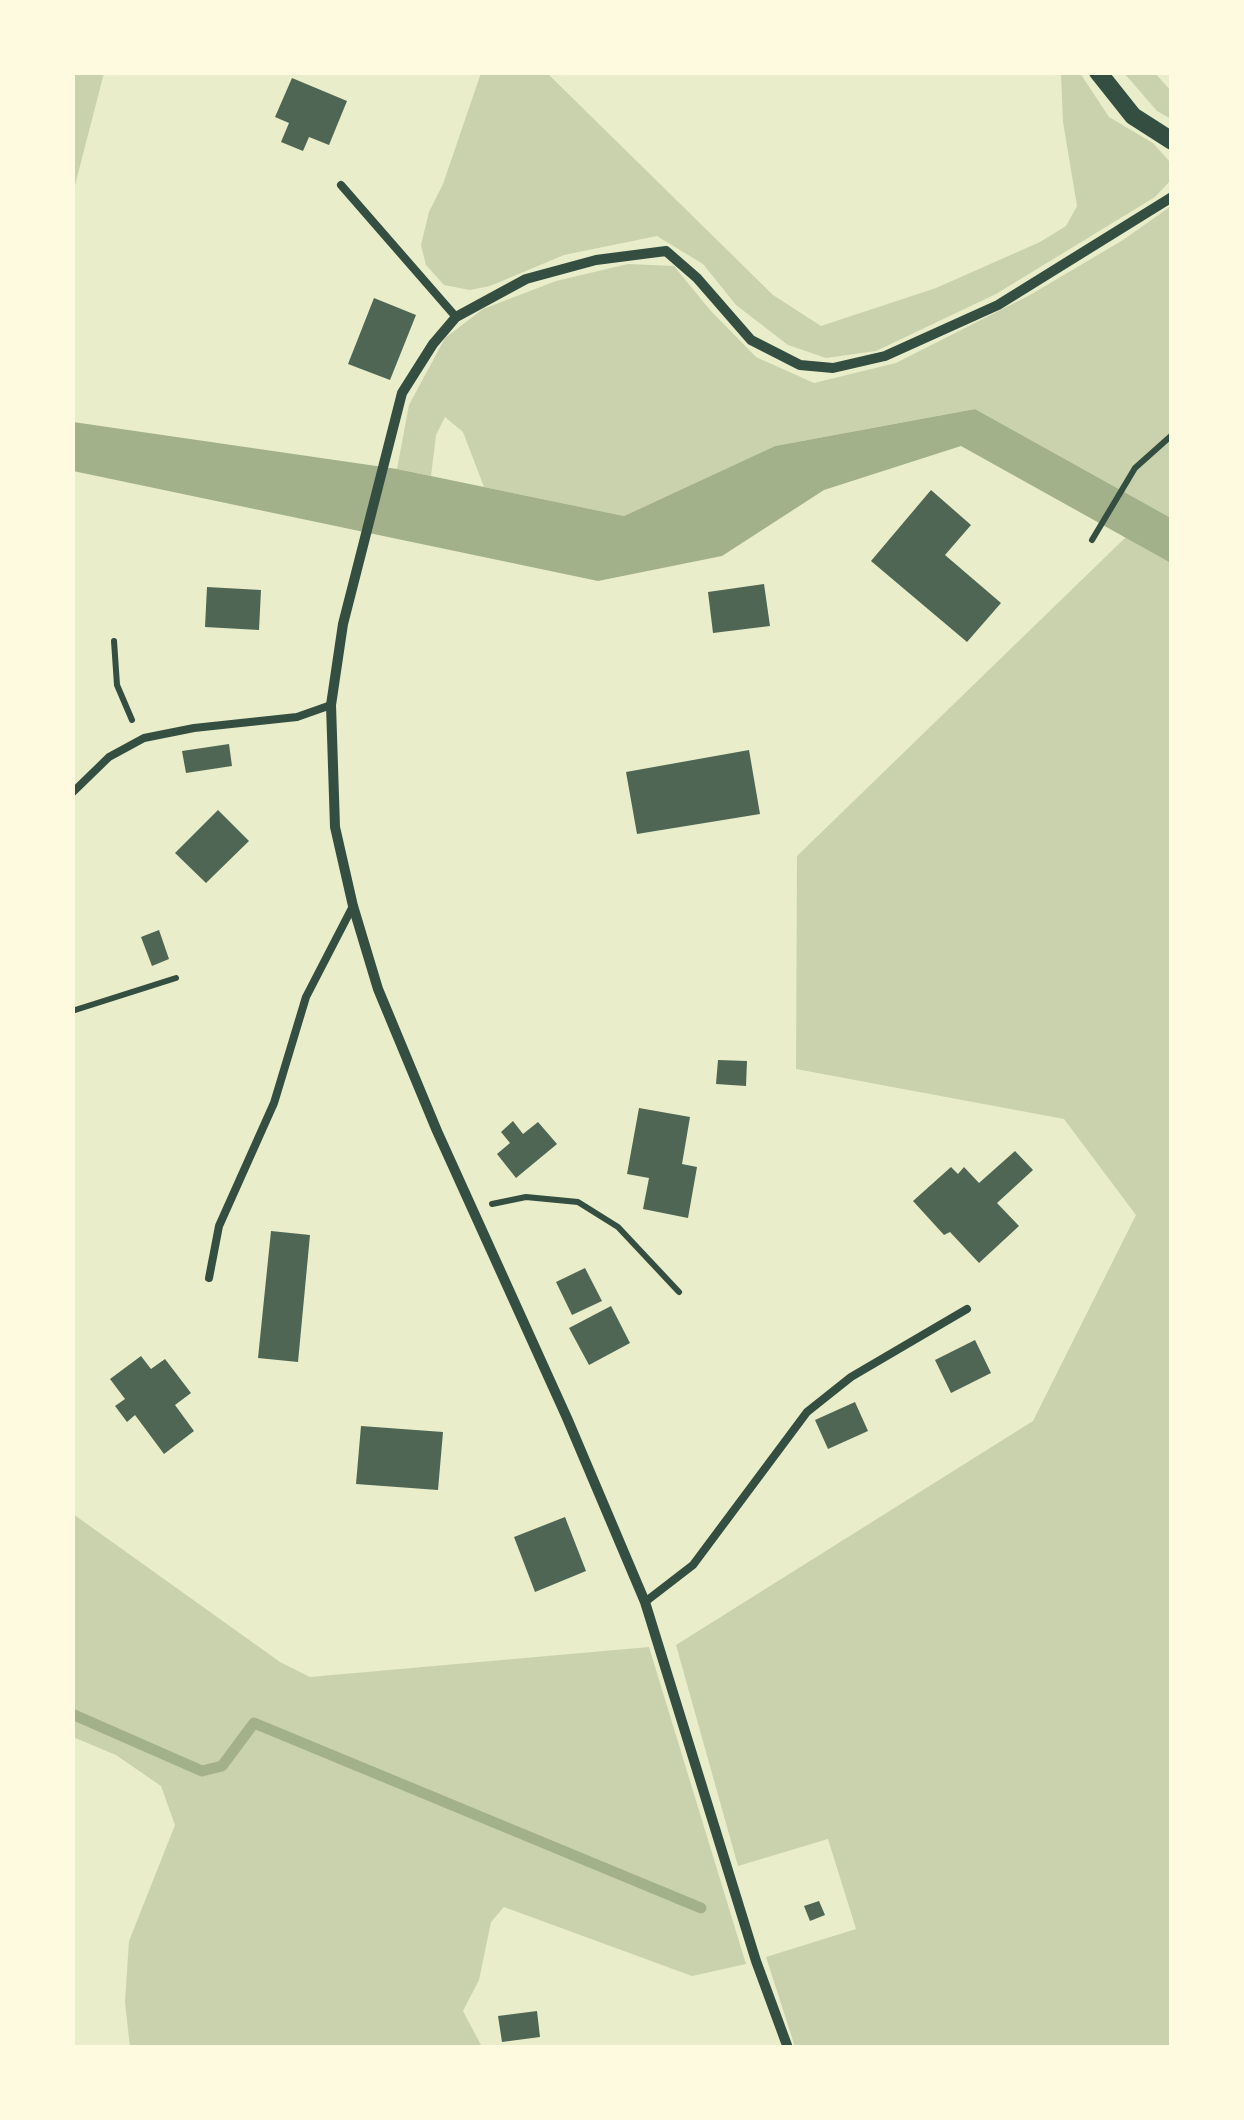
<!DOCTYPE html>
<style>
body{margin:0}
#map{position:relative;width:1244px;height:2120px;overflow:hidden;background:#e9edc9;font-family:"Roboto Condensed",sans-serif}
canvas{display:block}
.frame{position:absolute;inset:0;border:75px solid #fefae0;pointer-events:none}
</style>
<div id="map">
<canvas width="1244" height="2120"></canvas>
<div class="frame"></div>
</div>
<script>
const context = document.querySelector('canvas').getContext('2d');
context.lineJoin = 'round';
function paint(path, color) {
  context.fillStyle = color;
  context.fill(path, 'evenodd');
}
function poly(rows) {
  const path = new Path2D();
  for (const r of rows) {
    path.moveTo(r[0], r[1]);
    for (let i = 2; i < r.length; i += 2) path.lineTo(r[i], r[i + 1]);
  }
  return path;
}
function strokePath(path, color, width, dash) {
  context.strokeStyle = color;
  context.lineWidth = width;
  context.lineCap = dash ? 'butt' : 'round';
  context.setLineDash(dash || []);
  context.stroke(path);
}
paint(poly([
 [73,72,104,73,73,193,72,73],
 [481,73,547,73,773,295,821,326,936,288,1040,242,1066,226,1077,206,1063,122,1061,73,1080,73,1109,117,1153,143,1169,161,1171,180,1155,197,996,294,876,351,826,358,788,345,736,305,703,264,657,236,564,255,490,286,470,290,444,285,426,265,421,245,429,212,443,184],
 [1124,73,1155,73,1171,91,1171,119,1157,111],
 [1171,206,1171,518,975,409,775,446,624,516,484,487,463,432,445,417,436,435,431,476,397,469,409,405,445,338,483,309,556,281,628,264,674,266,710,310,756,357,814,383,896,363,1030,295,1123,240],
 [1126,537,1172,563,1171,2047,795,2047,766,1957,856,1929,828,1839,738,1866,676,1645,1033,1421,1136,1215,1064,1119,796,1069,797,856],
 [73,1514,280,1662,310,1677,649,1647,746,1964,692,1976,504,1907,491,1922,479,1980,463,2011,482,2047,130,2047,125,2002,129,1941,175,1825,161,1786,116,1755,73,1737]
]), '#cad2ad');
paint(poly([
 [975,409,1171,518,1171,563,961,446,824,490,722,556,598,581,73,471,73,422,397,469,624,516,775,446]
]), '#a3b18a');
strokePath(poly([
 [72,1714,202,1771,222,1766,254,1723,701,1908]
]), '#a3b18a', 11);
paint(poly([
 [292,78,347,101,329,145,309,137,303,151,281,142,289,123,275,117],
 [374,298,416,315,390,380,348,364],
 [931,490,971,525,945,555,1001,603,967,642,871,561],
 [764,584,770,626,713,633,708,592],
 [207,587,261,590,259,630,205,627],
 [229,744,232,766,186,773,182,751],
 [749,750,760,814,637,834,626,772],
 [218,810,249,841,206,883,175,853],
 [159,930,169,959,152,966,141,937],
 [718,1060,747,1061,746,1086,716,1084],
 [639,1108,690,1117,682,1164,697,1167,688,1218,643,1209,649,1178,627,1174],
 [513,1121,523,1134,538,1122,557,1144,516,1178,497,1154,510,1143,501,1132],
 [1015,1151,1033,1170,997,1203,1019,1226,979,1263,950,1232,944,1235,913,1201,951,1167,958,1174,964,1167,979,1183],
 [271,1231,310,1235,298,1362,258,1358],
 [585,1268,602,1301,572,1315,556,1282],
 [611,1306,630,1343,589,1365,569,1328],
 [975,1340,991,1373,951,1393,935,1360],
 [141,1356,151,1369,165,1359,191,1393,175,1405,194,1431,164,1454,135,1415,127,1422,115,1406,125,1399,110,1379],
 [855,1402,868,1431,828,1449,815,1420],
 [361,1426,443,1432,438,1490,356,1484],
 [565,1517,586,1571,535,1592,514,1537],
 [819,1901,825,1915,810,1921,804,1906],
 [537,2011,540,2037,502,2042,498,2016]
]), '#4f6655');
strokePath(poly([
 [1092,540,1135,468,1172,435],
 [114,641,117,685,132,720],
 [72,1011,176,978],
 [492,1204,526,1197,578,1202,618,1227,679,1292]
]), '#344e41', 6);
strokePath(poly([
 [341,185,456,317],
 [72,793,109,757,144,738,194,728,297,717,331,705],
 [209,1278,219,1226,274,1103,306,997,353,906],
 [645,1602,693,1565,807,1412,851,1377,967,1309]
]), '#344e41', 8);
strokePath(poly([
 [788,2048,756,1961,645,1602,567,1418,437,1131,378,989,353,906,335,827,331,705,343,624,402,393,433,344,456,317,526,279,596,260,666,251,697,278,751,340,800,365,833,368,885,356,998,305,1172,197]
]), '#344e41', 10);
strokePath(poly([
 [1098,72,1133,116,1172,141]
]), '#344e41', 18);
</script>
